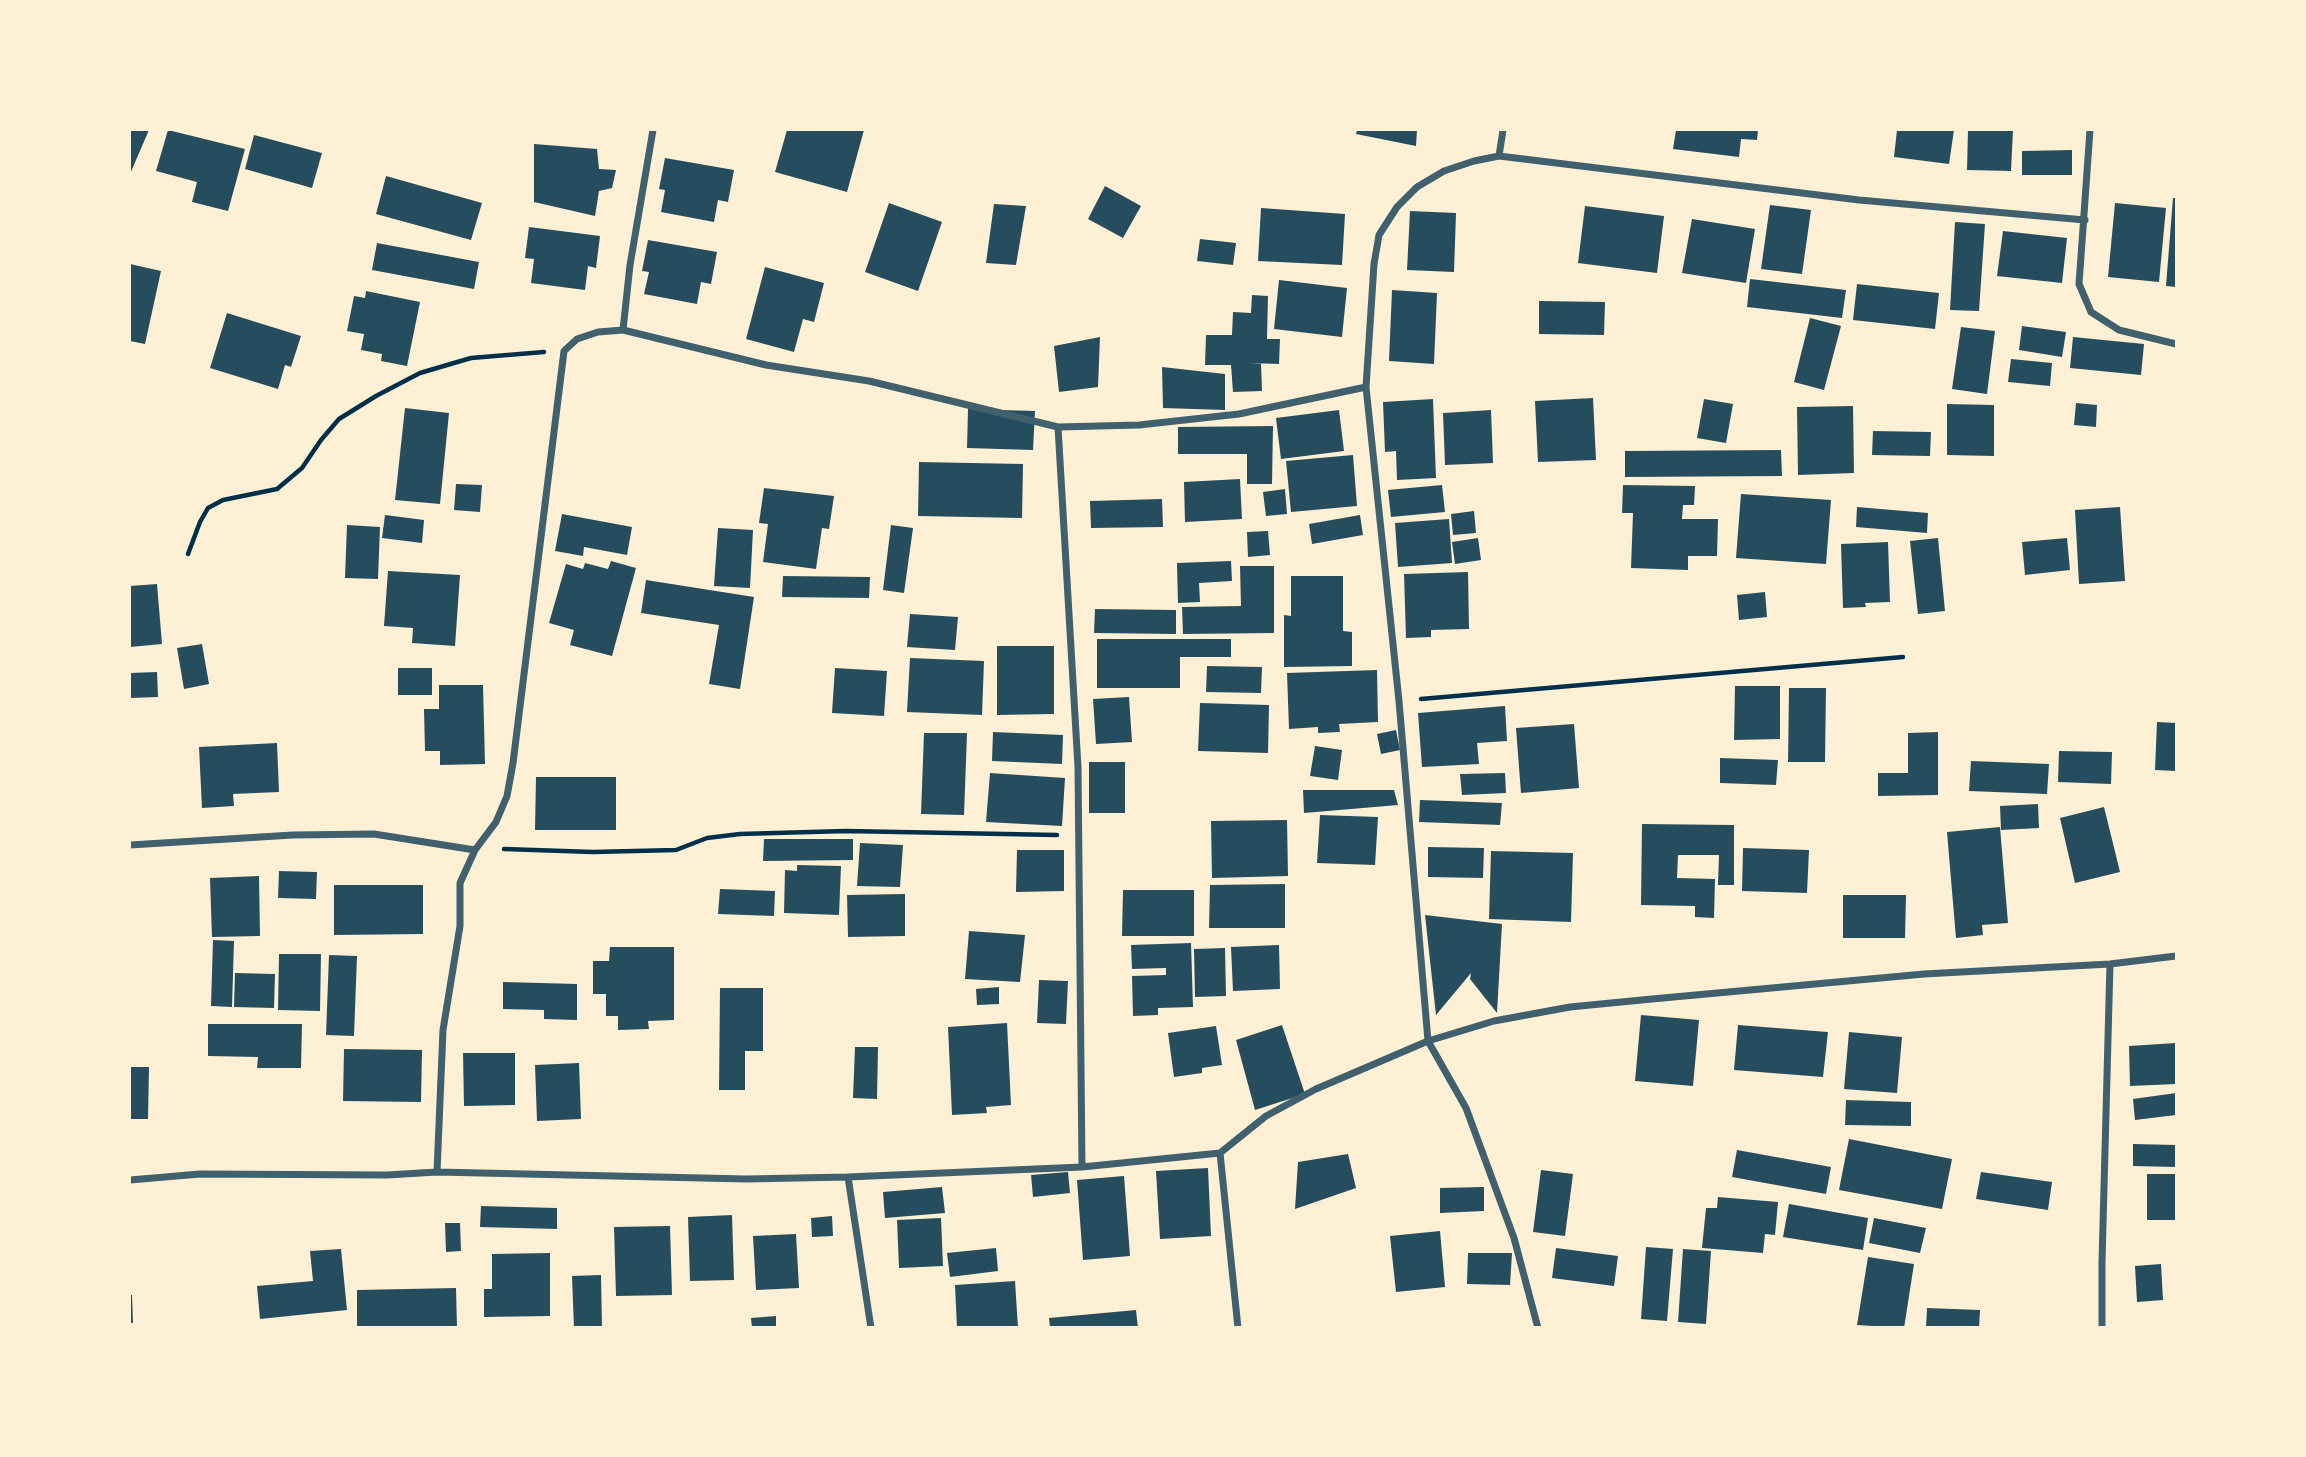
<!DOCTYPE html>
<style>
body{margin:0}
#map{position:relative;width:2306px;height:1457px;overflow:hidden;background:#fdf0d5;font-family:"Roboto Serif",serif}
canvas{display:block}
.frame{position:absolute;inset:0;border:131px solid #fdf0d5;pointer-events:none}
</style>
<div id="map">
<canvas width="2306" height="1457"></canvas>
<div class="frame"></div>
</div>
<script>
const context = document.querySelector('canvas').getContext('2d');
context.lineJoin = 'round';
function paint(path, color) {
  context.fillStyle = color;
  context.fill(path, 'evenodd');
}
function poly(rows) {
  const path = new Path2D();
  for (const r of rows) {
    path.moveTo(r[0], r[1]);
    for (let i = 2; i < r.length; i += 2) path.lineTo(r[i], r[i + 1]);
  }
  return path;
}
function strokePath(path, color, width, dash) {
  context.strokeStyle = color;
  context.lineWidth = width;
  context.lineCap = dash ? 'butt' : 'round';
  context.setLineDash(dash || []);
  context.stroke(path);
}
paint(poly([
 [130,130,149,130,130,174],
 [168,130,245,149,228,211,192,202,197,182,156,171],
 [787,130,864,130,847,192,775,172],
 [1357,130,1417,130,1416,146,1356,134],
 [1676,130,1758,130,1757,140,1741,139,1739,157,1673,149],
 [1897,130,1954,130,1949,164,1894,157],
 [1968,130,2013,130,2011,171,1967,170],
 [254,135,322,153,312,188,245,169],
 [534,144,597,149,599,169,616,170,612,188,599,191,595,216,534,202],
 [2072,150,2072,175,2022,175,2022,151],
 [665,158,734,170,728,202,718,200,714,222,661,212,665,190,659,189],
 [386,176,482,203,471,240,376,214],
 [1105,186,1141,206,1123,238,1088,219],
 [2173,198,2176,198,2176,287,2166,286],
 [889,203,942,222,918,291,865,272],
 [2115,203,2166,208,2159,282,2108,277],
 [994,204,1026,206,1016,265,986,263],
 [1770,205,1811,210,1802,274,1761,269],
 [1585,206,1664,216,1657,273,1578,263],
 [1261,208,1345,214,1342,265,1258,261],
 [1410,211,1456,213,1454,272,1407,270],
 [1692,219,1755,229,1746,283,1682,273],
 [1955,222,1985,224,1979,311,1950,310],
 [529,227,600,236,596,268,588,266,585,290,531,283,534,259,525,258],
 [2003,231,2067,238,2062,283,1997,276],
 [1200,239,1236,243,1233,265,1197,261],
 [648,240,717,252,711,284,701,282,697,304,644,294,649,272,642,271],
 [377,243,479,262,474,289,372,270],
 [130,264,161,271,145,344,130,341],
 [765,267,824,283,814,322,803,319,794,352,746,339],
 [1750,279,1846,290,1842,318,1747,307],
 [1279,280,1347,288,1342,337,1274,329],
 [1857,284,1939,293,1935,329,1853,320],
 [1392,290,1437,293,1434,364,1389,361],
 [366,291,420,302,407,366,381,361,382,354,361,350,364,334,347,331,354,296,365,298],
 [1252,295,1268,296,1267,339,1280,339,1279,364,1249,363,1261,363,1262,391,1233,392,1231,365,1205,365,1206,335,1232,335,1233,312,1251,313],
 [1539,301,1605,302,1604,335,1539,334],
 [227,313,301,336,291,367,285,365,278,389,210,368],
 [1810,318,1841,326,1824,390,1794,382],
 [2022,326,2066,332,2062,357,2019,350],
 [1961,327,1995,331,1987,394,1952,389],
 [1100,337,1098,387,1059,392,1054,346],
 [2073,337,2144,344,2141,375,2070,368],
 [2011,359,2052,363,2050,386,2008,382],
 [1162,367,1225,374,1225,410,1163,408],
 [1593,398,1596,460,1538,462,1535,401],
 [1433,399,1436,478,1397,480,1396,451,1385,452,1383,402],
 [1704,399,1733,404,1726,443,1697,438],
 [2076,403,2097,405,2096,427,2074,425],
 [1947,404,1994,405,1994,456,1947,455],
 [1853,406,1854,473,1798,475,1797,407],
 [405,408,449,413,440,504,395,500],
 [968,409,1035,411,1033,450,967,448],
 [1339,410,1344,451,1281,459,1276,418],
 [1491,410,1493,463,1445,465,1443,413],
 [1273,426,1272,484,1247,484,1247,454,1178,454,1178,427],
 [1873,431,1931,432,1930,456,1872,455],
 [1781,450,1782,476,1625,477,1625,451],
 [1353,455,1357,506,1291,512,1286,461],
 [919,462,1023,464,1022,518,918,516],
 [1240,479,1242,519,1185,522,1184,482],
 [456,484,482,485,480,512,454,510],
 [1442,485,1445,512,1391,517,1388,490],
 [1623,485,1695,486,1694,505,1683,505,1682,519,1718,519,1717,556,1688,556,1688,570,1631,568,1633,513,1622,513],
 [764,488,834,496,829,529,822,528,816,569,763,562,768,524,759,523],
 [1285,489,1287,514,1266,516,1263,492],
 [1741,494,1831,500,1826,564,1736,558],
 [1162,499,1163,527,1091,528,1090,501],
 [1857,507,1928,513,1927,533,1856,527],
 [2120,507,2125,581,2079,584,2075,510],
 [1474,511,1476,533,1453,535,1451,514],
 [562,514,632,527,627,555,584,547,583,556,555,551],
 [385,515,424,520,422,543,382,538],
 [1360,515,1363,535,1312,544,1309,524],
 [1449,519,1452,563,1398,567,1395,523],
 [347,525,380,527,378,579,345,578],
 [891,525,913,528,904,593,883,590],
 [718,528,753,530,750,588,714,586],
 [1268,531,1270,555,1248,557,1247,532],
 [1478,538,1481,560,1455,564,1452,542],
 [1938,538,1945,611,1918,614,1910,541],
 [2067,538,2070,570,2025,575,2022,542],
 [1888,542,1890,602,1865,603,1866,607,1843,608,1841,544],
 [611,561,636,568,612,656,570,645,574,630,549,623,566,564,583,569,585,563,608,569],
 [1231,561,1232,581,1199,583,1200,602,1178,603,1177,563],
 [1240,566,1274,566,1274,633,1183,634,1182,607,1241,606],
 [388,571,460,575,455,646,412,643,413,628,384,626],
 [1468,572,1469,629,1431,630,1431,637,1406,638,1404,574],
 [783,576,870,577,869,598,782,597],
 [1291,576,1343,576,1343,631,1352,632,1352,666,1284,667,1284,615,1291,616],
 [646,580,754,597,740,689,709,684,719,625,641,613],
 [157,584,162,644,130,647,130,586],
 [1765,592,1767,617,1739,620,1737,595],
 [1095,609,1176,610,1176,634,1094,633],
 [910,614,958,617,955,650,907,647],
 [1097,639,1231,639,1231,657,1180,657,1180,688,1097,688],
 [202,644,209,684,184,689,177,648],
 [997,646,1054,646,1054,714,997,715],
 [910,658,984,661,982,715,907,712],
 [1207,666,1262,667,1261,693,1206,692],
 [398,668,432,668,432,695,398,695],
 [835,668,887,671,884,716,832,713],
 [1377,670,1378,722,1339,724,1340,732,1318,733,1318,727,1289,729,1287,673],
 [157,672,158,697,130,698,130,673],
 [439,685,483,685,485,764,440,765,440,751,425,751,424,709,439,709],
 [1735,686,1780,686,1780,739,1734,740],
 [1789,688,1826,688,1825,762,1788,762],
 [1129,697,1132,742,1096,744,1093,699],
 [1200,703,1269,705,1268,753,1198,751],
 [1505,706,1507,741,1477,743,1479,764,1422,767,1418,713],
 [2157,722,2176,723,2176,771,2155,770],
 [1574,724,1579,788,1521,793,1516,728],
 [1396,730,1400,750,1381,754,1377,734],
 [993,732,1063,735,1062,764,992,761],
 [1938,732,1938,795,1878,796,1878,773,1908,773,1908,733],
 [924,733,967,733,964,815,921,814],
 [277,743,279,792,233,794,234,806,202,808,199,747],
 [1315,746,1342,750,1338,780,1310,776],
 [2059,751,2112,752,2111,784,2058,782],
 [1720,758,1778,760,1776,785,1720,783],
 [1971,761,2049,764,2047,794,1969,791],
 [1089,762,1125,762,1125,813,1089,813],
 [990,773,1065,778,1062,826,986,822],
 [1505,773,1506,793,1462,795,1460,774],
 [536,777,616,777,616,830,535,830],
 [1303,790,1394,790,1398,805,1304,813],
 [1420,800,1502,803,1500,825,1419,822],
 [2038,804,2039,828,2001,830,2000,806],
 [2104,807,2120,872,2075,883,2060,818],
 [1320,815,1378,817,1375,865,1317,863],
 [1287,820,1288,876,1212,878,1211,821],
 [1642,824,1734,825,1734,885,1718,885,1719,855,1678,855,1677,878,1715,879,1714,918,1695,917,1695,906,1641,905],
 [2000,827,2008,923,1982,925,1983,935,1956,938,1947,832],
 [764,839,853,839,853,860,763,861],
 [860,843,903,845,900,887,857,886],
 [1428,847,1484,848,1483,878,1428,877],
 [1743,848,1809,850,1807,893,1742,891],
 [1017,850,1064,850,1064,891,1016,892],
 [1491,851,1573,853,1571,922,1489,919],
 [797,865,841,866,839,915,784,913,785,870,797,871],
 [279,871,317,872,316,899,278,898],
 [259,876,260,936,212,937,210,878],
 [1285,884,1285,928,1209,928,1210,885],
 [334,885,423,885,423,934,334,935],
 [720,889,775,891,774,916,718,914],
 [1123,890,1194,890,1194,936,1122,936],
 [905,894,905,936,848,937,847,895],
 [1843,895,1906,895,1905,938,1843,938],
 [1425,915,1502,924,1497,1013,1470,979,1471,973,1436,1015],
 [969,931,1025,935,1020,982,965,979],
 [213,940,234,941,232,1007,211,1006],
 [1191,943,1193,1007,1158,1008,1158,1015,1133,1016,1132,976,1166,975,1166,968,1132,969,1131,945],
 [1279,945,1280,989,1233,991,1231,947],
 [610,947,674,947,674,1020,648,1021,649,1029,618,1030,618,1016,606,1016,606,994,593,994,593,961,609,961],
 [1225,948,1226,996,1195,997,1194,949],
 [279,954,321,954,320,1011,278,1010],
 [329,955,357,956,354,1036,326,1035],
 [235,973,275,974,274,1008,234,1007],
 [1039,980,1068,981,1066,1024,1037,1023],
 [503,982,577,984,577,1020,544,1019,544,1010,503,1009],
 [999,987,999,1004,977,1005,976,989],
 [720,988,763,988,763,1051,745,1051,745,1090,719,1090],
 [1641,1015,1699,1020,1693,1086,1635,1081],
 [1007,1023,1011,1105,986,1107,987,1113,952,1115,948,1027],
 [208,1024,302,1024,301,1068,257,1068,258,1057,208,1056],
 [1282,1025,1305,1094,1255,1110,1236,1040],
 [1738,1025,1828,1032,1823,1077,1734,1070],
 [1216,1026,1222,1065,1202,1068,1202,1073,1174,1077,1168,1033],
 [1849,1032,1902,1037,1897,1093,1844,1089],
 [2176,1043,2176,1084,2130,1086,2129,1046],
 [855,1047,878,1047,877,1099,853,1098],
 [344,1049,422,1050,421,1102,343,1101],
 [463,1053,515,1053,515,1105,464,1106],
 [579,1063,581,1119,537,1121,535,1065],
 [130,1067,149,1067,148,1119,130,1119],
 [2176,1093,2176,1115,2135,1120,2133,1099],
 [1846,1100,1911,1102,1911,1126,1845,1125],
 [1849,1139,1952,1159,1942,1209,1839,1190],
 [2133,1144,2176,1145,2176,1167,2133,1166],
 [1737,1150,1831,1167,1826,1194,1732,1177],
 [1348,1154,1356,1188,1295,1209,1298,1162],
 [1208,1168,1211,1236,1160,1239,1156,1171],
 [1541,1170,1573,1174,1565,1236,1533,1232],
 [1068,1172,1070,1193,1033,1197,1031,1175],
 [1981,1172,2052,1182,2048,1210,1976,1199],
 [2147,1174,2176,1174,2176,1220,2147,1220],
 [1124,1176,1130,1256,1083,1260,1077,1180],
 [942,1187,945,1213,885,1218,883,1192],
 [1484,1187,1484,1211,1440,1213,1440,1188],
 [1718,1197,1778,1202,1775,1235,1765,1234,1763,1253,1702,1248,1706,1208,1717,1208],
 [1789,1204,1868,1218,1863,1250,1783,1237],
 [481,1206,557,1208,557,1229,480,1227],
 [732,1215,734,1280,690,1281,688,1217],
 [832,1216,833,1236,812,1237,811,1218],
 [941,1218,943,1266,899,1268,897,1220],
 [1874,1218,1926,1228,1920,1253,1869,1243],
 [445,1223,460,1223,461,1251,446,1252],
 [670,1226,672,1295,616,1296,614,1227],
 [1440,1231,1445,1287,1396,1292,1390,1236],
 [796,1234,799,1288,756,1290,753,1236],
 [1646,1247,1673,1249,1667,1321,1641,1319],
 [996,1248,998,1271,950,1277,947,1253],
 [1556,1248,1618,1256,1614,1286,1552,1278],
 [341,1249,347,1310,260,1319,257,1286,313,1281,310,1251],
 [1683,1249,1711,1251,1706,1324,1678,1322],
 [550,1253,550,1316,484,1317,484,1289,492,1289,492,1254],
 [1468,1253,1512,1253,1510,1285,1467,1284],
 [1868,1257,1914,1264,1904,1328,1857,1325],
 [2161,1264,2163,1300,2137,1302,2135,1266],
 [601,1275,602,1328,574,1328,572,1276],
 [1015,1281,1018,1328,957,1328,955,1285],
 [456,1288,457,1328,357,1328,357,1290],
 [130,1295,132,1295,133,1323,130,1323],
 [1927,1308,1980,1310,1979,1328,1926,1328],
 [1136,1310,1138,1328,1050,1328,1049,1318],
 [776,1316,776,1328,752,1328,751,1318]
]), '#264d5e');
strokePath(poly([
 [188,554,200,522,208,508,223,500,277,489,302,468,321,440,339,419,376,396,420,373,471,358,544,352],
 [1421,699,1903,657],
 [504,849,593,852,676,850,707,838,740,834,846,831,1057,835]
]), '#003049', 4.5);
strokePath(poly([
 [2090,130,2079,284,2091,312,2119,330,2176,344],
 [1499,156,1503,130],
 [623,330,630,265,653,130],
 [1058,427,1078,767,1082,1167],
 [130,845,293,835,374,834,475,850],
 [1220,1153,1238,1328],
 [437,1172,443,1030,460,926,460,883,475,850,496,822,507,796,513,763,564,351,577,339,598,332,623,330,766,365,869,381,1058,427,1139,425,1239,414,1366,387],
 [848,1177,871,1328],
 [130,1180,200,1174,387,1175,437,1172,746,1179,848,1177,1082,1167,1220,1153,1266,1116,1316,1089,1428,1041,1494,1021,1570,1007,1652,999,1924,974,2110,964,2176,956],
 [1538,1328,1514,1238,1466,1108,1428,1041,1399,701,1366,387,1374,264,1379,235,1397,207,1417,187,1444,171,1474,161,1499,156,1859,200,2085,220],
 [2102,1328,2102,1262,2110,964]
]), '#3f606c', 7);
</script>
